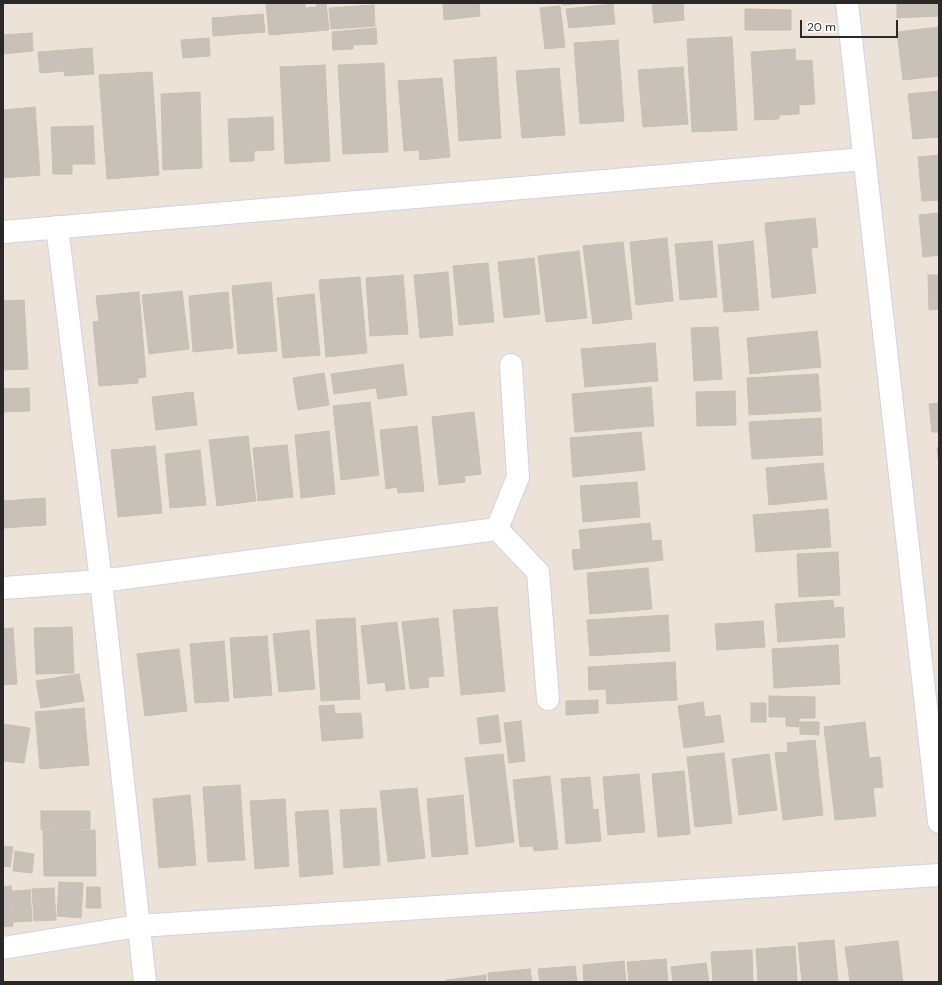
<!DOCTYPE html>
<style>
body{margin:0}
#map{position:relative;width:942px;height:985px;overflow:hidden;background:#ede2d8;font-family:"DM Sans",sans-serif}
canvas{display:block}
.frame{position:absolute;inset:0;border:4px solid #292929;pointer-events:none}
.scale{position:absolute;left:800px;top:20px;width:98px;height:18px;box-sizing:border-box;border:2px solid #292929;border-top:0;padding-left:5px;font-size:12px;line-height:14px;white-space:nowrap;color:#292929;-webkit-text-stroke:3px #fff;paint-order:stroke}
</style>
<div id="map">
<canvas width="942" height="985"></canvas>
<div class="frame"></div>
<div class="scale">20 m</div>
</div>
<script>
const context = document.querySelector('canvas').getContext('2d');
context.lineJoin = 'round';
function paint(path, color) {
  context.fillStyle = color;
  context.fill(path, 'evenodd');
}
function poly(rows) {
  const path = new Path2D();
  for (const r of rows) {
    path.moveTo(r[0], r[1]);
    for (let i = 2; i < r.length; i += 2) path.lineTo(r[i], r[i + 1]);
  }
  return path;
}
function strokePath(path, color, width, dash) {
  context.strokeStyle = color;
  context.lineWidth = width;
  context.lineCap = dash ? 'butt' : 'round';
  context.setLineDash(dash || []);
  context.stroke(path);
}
const building = poly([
 [266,3,305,3,305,8,317,7,316,3,326,3,329,30,269,35,266,3],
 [443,3,479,3,480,16,444,20,443,3],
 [563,3,586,3,563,5,563,3],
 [652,3,683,3,684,20,654,23,652,3],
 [897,3,939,3,939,16,897,18,897,3],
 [613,4,615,24,569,28,566,9,613,4],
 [374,5,375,26,331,29,329,8,374,5],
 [560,6,565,47,545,49,540,8,560,6],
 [745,9,791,10,791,30,745,30,745,9],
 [263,14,265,32,213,36,212,18,263,14],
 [939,27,939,76,903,80,897,32,939,27],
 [376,28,377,44,353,45,353,49,333,50,332,32,376,28],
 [32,33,33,51,3,54,3,35,32,33],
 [732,37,737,130,692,132,687,39,732,37],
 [209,38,210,56,183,58,181,40,209,38],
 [618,40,624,121,580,124,574,43,618,40],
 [92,48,94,74,65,76,64,71,40,73,38,52,92,48],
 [795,49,796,61,812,60,815,104,799,105,799,114,779,115,779,119,755,120,751,52,795,49],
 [496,57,501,138,459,141,454,60,496,57],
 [384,63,388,152,343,154,338,65,384,63],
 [325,65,330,161,285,164,280,67,325,65],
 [683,67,688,124,643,127,638,70,683,67],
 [559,68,565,135,522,138,516,71,559,68],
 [152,72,159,175,107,179,99,75,152,72],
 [442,78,450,157,420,160,419,150,404,151,398,81,442,78],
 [939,91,939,137,913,139,908,94,939,91],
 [200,92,202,168,163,170,161,94,200,92],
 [35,107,40,175,3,178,3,110,35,107],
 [273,117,274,150,254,151,254,161,230,162,228,119,273,117],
 [93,126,95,164,72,164,72,174,53,174,51,127,93,126],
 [939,155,939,200,922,201,918,157,939,155],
 [939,213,939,255,923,257,919,215,939,213],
 [815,218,818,247,811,248,816,293,772,298,765,223,815,218],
 [667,238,673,301,636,305,630,242,667,238],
 [712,241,717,297,680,300,675,244,712,241],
 [753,241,759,310,724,312,718,245,753,241],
 [623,242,632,319,593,324,583,246,623,242],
 [579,251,587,318,546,322,538,256,579,251],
 [534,258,540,314,504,318,498,262,534,258],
 [488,263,494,322,459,325,453,266,488,263],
 [448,272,453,335,420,338,414,275,448,272],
 [403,275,408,334,370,336,366,278,403,275],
 [928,275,939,275,939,309,929,310,928,275],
 [360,277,367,353,326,357,319,280,360,277],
 [271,282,277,351,238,354,232,286,271,282],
 [182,291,189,349,149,354,142,295,182,291],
 [139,292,146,377,138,378,138,383,99,386,93,322,99,321,96,296,139,292],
 [228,292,233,348,193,352,189,296,228,292],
 [314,294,320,355,283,358,277,298,314,294],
 [24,300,28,369,3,370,3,301,24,300],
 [718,327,722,379,694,381,691,328,718,327],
 [817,331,821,367,750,374,747,338,817,331],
 [655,343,658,381,585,387,581,349,655,343],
 [403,364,407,395,378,399,376,388,334,394,331,374,403,364],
 [324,373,329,405,298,410,293,378,324,373],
 [818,374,821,411,749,415,747,378,818,374],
 [651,387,654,426,575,432,572,394,651,387],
 [29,388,30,411,3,412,3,389,29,388],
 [735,391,736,425,697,426,696,392,735,391],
 [193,392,197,425,156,430,152,397,193,392],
 [370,402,379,475,341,480,333,406,370,402],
 [939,403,939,432,932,432,929,404,939,403],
 [474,412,481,474,464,476,465,482,439,485,432,417,474,412],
 [821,418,823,455,752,459,749,422,821,418],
 [417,426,424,491,398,493,397,487,386,489,380,430,417,426],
 [329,431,335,494,301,498,295,435,329,431],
 [641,432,645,470,573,477,570,438,641,432],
 [248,436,256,501,217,506,209,440,248,436],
 [287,445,293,497,258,501,253,448,287,445],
 [155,446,162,513,118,517,111,450,155,446],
 [939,447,939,464,937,448,939,447],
 [200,450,206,505,170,508,165,454,200,450],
 [823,463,827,499,769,505,766,468,823,463],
 [637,482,640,517,583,522,580,486,637,482],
 [45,498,46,525,4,528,3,501,45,498],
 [828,509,831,547,756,552,753,515,828,509],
 [650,523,652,541,661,540,663,560,574,570,572,550,581,549,579,530,650,523],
 [838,552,840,595,799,597,797,554,838,552],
 [648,568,652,609,590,614,587,573,648,568],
 [833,600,834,608,843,607,845,637,778,642,775,604,833,600],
 [497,607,505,691,461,695,453,610,497,607],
 [668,615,670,651,590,656,587,620,668,615],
 [355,618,360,699,321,701,316,620,355,618],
 [438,618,444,676,428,677,429,687,410,689,402,622,438,618],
 [763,621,765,647,717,650,715,624,763,621],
 [397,622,405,689,386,691,385,682,368,684,361,626,397,622],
 [72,627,74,673,36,674,34,628,72,627],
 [13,628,17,684,3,685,3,629,13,628],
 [309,630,315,689,279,692,273,634,309,630],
 [267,636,272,695,234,698,230,638,267,636],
 [224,641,229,701,195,703,190,644,224,641],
 [838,645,840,684,774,688,772,649,838,645],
 [179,649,187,711,145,716,137,654,179,649],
 [675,662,677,700,607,704,606,689,589,690,588,667,675,662],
 [79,674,84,701,41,708,36,681,79,674],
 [769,696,815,697,815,718,799,718,799,727,786,726,786,717,769,717,769,696],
 [598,700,598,713,566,715,566,701,598,700],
 [703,702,705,717,720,715,724,742,684,748,678,706,703,702],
 [751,703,766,703,766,722,751,722,751,703],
 [334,705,335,714,361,713,363,738,322,741,319,706,334,705],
 [84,708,89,765,40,769,35,712,84,708],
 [498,715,501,742,480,744,477,718,498,715],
 [521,721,525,761,509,763,504,723,521,721],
 [800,722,819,722,819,735,800,734,800,722],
 [865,722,869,758,880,757,883,787,873,788,876,816,835,820,824,727,865,722],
 [3,724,30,728,24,763,4,761,5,756,3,756,3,724],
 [815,740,823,815,783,820,775,753,788,752,787,743,815,740],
 [724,753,732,823,695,827,687,757,724,753],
 [503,754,514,842,476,847,465,758,503,754],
 [769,754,777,810,739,815,732,759,769,754],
 [684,771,690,834,658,837,652,774,684,771],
 [639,774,645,832,608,835,603,777,639,774],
 [550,776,558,849,534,851,533,846,520,847,513,780,550,776],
 [590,777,593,810,598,809,601,841,566,844,561,779,590,777],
 [240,785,245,860,208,862,203,787,240,785],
 [417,788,425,858,388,862,380,791,417,788],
 [190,795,196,865,159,868,153,799,190,795],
 [463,795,468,854,432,857,427,799,463,795],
 [285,799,289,866,255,869,250,801,285,799],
 [376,808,380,865,344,868,340,810,376,808],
 [328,810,333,874,300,877,295,812,328,810],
 [41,811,90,811,90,829,41,830,41,811],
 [95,830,96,876,44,876,43,831,95,830],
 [3,846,13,847,10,867,3,866,3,846],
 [15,851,34,854,32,873,13,871,15,851],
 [59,882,83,883,81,918,57,916,59,882],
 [11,886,13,926,3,927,3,887,11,886],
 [87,887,100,887,101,908,86,908,87,887],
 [54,888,56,920,34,921,32,889,54,888],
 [30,890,32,921,14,922,12,891,30,890],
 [834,940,838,982,802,982,798,943,834,940],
 [898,941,903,982,850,982,845,947,898,941],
 [795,946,797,982,758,982,756,949,795,946],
 [752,950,753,982,713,982,711,952,752,950],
 [666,959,668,982,629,982,627,962,666,959],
 [624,961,626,982,584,982,583,965,624,961],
 [706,963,709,982,673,982,671,967,706,963],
 [575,966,577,982,540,982,538,969,575,966],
 [530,969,532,982,489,982,488,973,530,969],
 [486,975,486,982,447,982,446,980,486,975]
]);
paint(building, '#c7c1b8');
strokePath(building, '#c8bfb2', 1);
const street = poly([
 [847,3,939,822],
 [57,227,101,581,145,982],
 [3,232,864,159],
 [497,529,538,572,548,699],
 [3,588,101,581,497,529,518,477,511,365],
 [3,948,138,926,939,875]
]);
strokePath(street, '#cdd3e4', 24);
strokePath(street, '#fff', 22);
</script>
